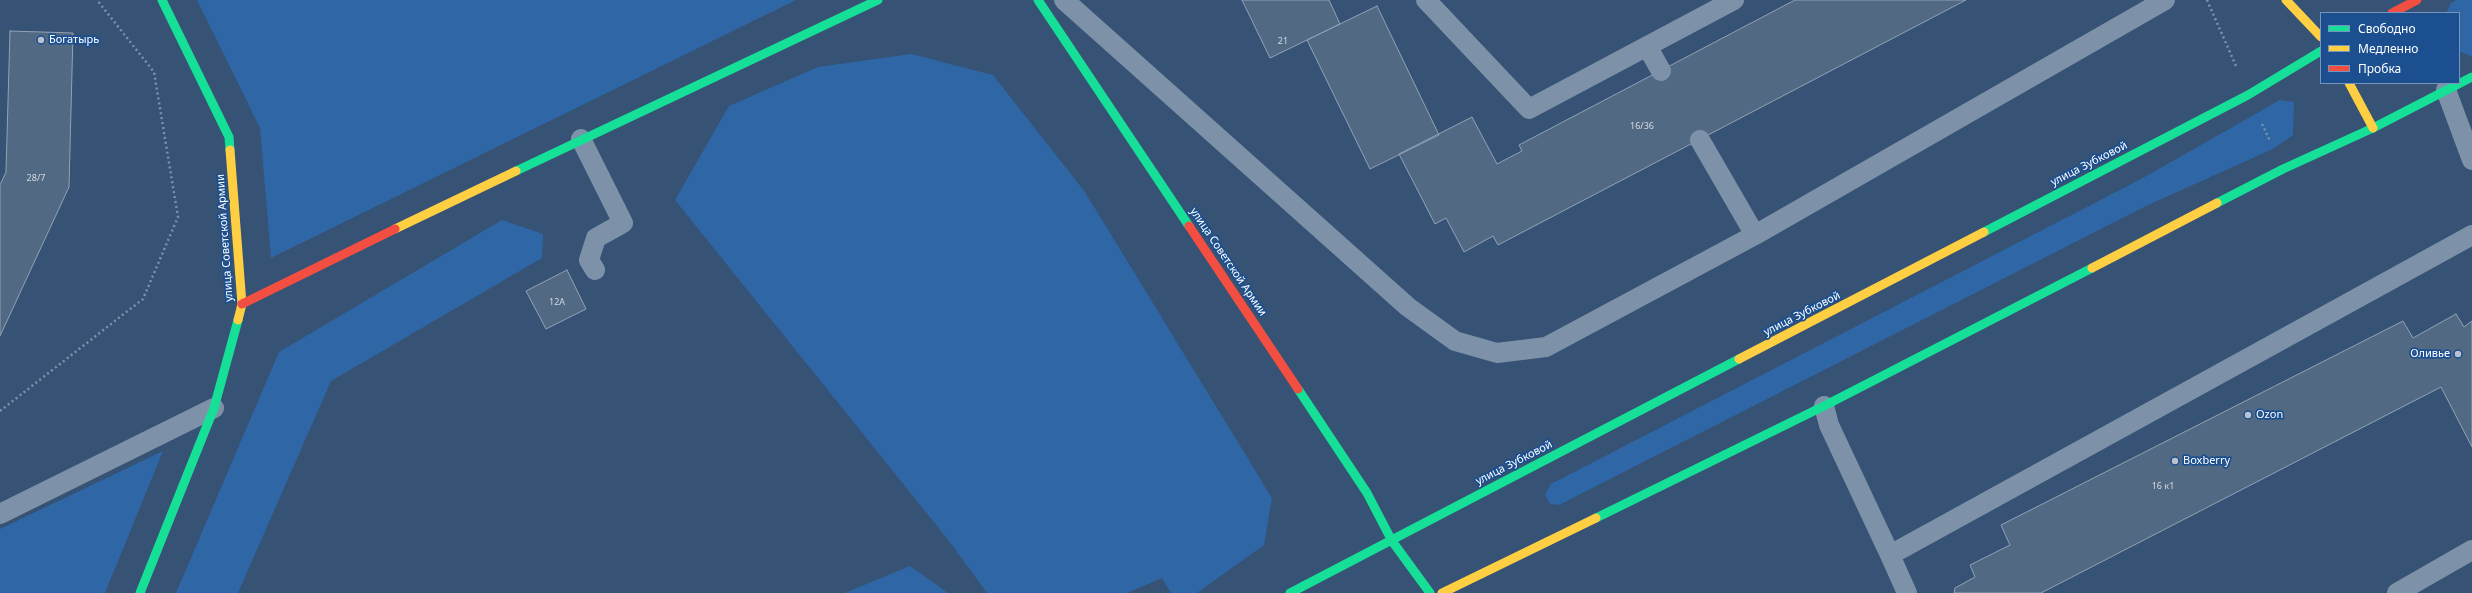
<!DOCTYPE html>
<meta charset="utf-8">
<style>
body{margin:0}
#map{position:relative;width:2472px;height:593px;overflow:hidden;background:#365274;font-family:"Noto Sans",sans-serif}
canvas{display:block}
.legend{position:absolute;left:2320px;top:12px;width:140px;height:72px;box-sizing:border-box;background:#1b4f8f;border:1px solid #7695bc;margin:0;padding:5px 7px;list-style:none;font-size:12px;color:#fff}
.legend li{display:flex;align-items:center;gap:8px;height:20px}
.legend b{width:20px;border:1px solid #7695bc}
</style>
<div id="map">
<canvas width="2472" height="593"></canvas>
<ul class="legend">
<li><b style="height:5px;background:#16e098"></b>Свободно</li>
<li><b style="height:5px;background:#ffcf43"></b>Медленно</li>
<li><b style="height:5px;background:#f24e42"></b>Пробка</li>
</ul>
</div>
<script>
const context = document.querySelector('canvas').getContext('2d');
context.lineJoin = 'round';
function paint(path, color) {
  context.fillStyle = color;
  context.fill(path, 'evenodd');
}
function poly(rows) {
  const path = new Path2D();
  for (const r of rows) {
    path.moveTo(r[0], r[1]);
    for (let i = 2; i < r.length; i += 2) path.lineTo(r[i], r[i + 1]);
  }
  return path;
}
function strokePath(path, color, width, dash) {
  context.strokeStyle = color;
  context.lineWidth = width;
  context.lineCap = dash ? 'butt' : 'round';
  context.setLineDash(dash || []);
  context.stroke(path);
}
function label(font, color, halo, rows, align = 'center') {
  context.font = font + ' "Noto Sans",sans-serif';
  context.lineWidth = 3.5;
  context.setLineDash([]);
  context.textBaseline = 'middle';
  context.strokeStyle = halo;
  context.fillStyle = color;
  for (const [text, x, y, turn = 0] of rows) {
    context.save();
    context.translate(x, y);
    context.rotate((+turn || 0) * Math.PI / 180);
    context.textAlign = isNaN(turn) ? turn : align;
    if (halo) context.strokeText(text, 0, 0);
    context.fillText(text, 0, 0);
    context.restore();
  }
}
paint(poly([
 [197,0,796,0,271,258,260,128],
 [2457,0,2472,0,2472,57,2459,51,2459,13,2446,13,2451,3],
 [911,54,993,75,1085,192,1272,498,1264,545,1197,593,1171,593,1162,578,1127,593,987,593,949,541,675,200,729,106,818,67],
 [2280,100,2294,102,2293,135,2273,149,2146,206,1559,505,1550,504,1545,495,1551,484,2141,179],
 [502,220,543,234,542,258,331,381,238,593,176,593,279,352],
 [163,451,105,593,0,593,0,529],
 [910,566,948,593,845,593]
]), '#2f66a5');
const building = poly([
 [1242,0,1329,0,1340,24,1270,58,1242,0],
 [1795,0,1966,0,1498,245,1493,236,1464,252,1446,218,1435,224,1399,154,1472,117,1497,164,1522,151,1519,145,1795,0],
 [1377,6,1439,135,1370,169,1307,40,1377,6],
 [10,31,73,33,69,187,0,336,0,185,6,172,10,31],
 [567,270,586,309,546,329,526,291,567,270],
 [2456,314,2464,327,2472,321,2472,447,2441,387,2041,593,1954,593,1955,588,1975,577,1970,565,2010,545,2001,525,2403,321,2413,338,2456,314]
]);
paint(building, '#526984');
strokePath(building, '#92a2b6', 1);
strokePath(poly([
 [2207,0,2236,66],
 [2262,124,2270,141],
 [0,411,143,299,178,217,154,72,97,0]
]), '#7d92a8', 2.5, [2, 3]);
strokePath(poly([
 [1064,0,1408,307,1455,341,1497,353,1546,347,1755,235,2165,0],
 [1426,0,1529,109,1734,0],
 [1647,46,1661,71],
 [2446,90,2472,160],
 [581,139,623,223,596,238,589,260,595,270],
 [1700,140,1755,235],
 [1824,406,1829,425,1890,555],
 [0,514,214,408],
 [1907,593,1890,555,2472,235],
 [2397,593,2472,550]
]), '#7d92a8', 20);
strokePath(poly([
 [162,0,229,137,230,150],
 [1038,0,1189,226],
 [516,171,878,0],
 [2217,203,2283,169,2373,128,2472,77],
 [1984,232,2248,95,2321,51],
 [1298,389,1367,493,1392,541,1430,593],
 [1596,518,1824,406,2092,268],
 [140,593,214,408,238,320],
 [1290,593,1739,359]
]), '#16e098', 9);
strokePath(poly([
 [2286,0,2321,37],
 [2349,83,2373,128],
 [230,150,242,304,238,320],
 [395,229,516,171],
 [2092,268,2217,203],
 [1739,359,1984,232],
 [1442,593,1596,518]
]), '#ffcf43', 9);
strokePath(poly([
 [2392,13,2417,0],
 [1189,226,1298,389],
 [242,304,395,229]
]), '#f24e42', 9);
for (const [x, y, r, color] of [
 [41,40,4,"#b9c2ce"],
 [2458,354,4,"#b9c2ce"],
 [2248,415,4,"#b9c2ce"],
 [2175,461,4,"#b9c2ce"]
]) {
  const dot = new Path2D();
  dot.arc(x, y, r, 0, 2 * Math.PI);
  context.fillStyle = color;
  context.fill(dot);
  strokePath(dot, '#1b4f8f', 1.5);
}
label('9px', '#d4dae0', null, [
 ["21",1283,41],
 ["16/36",1642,126],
 ["28/7",36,178],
 ["12А",557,302],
 ["16 к1",2163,486]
]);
label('11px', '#fff', '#1b4f8f', [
 ["Богатырь",49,40],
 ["Оливье",2450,354,"right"],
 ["Ozon",2256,415],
 ["Boxberry",2183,461]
], 'left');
label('11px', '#fff', '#1b4f8f', [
 ["улица Зубковой",2089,164,-27],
 ["улица Советской Армии",225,238,-94],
 ["улица Советской Армии",1228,262,56],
 ["улица Зубковой",1802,314,-27],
 ["улица Зубковой",1514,463,-27]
]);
</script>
